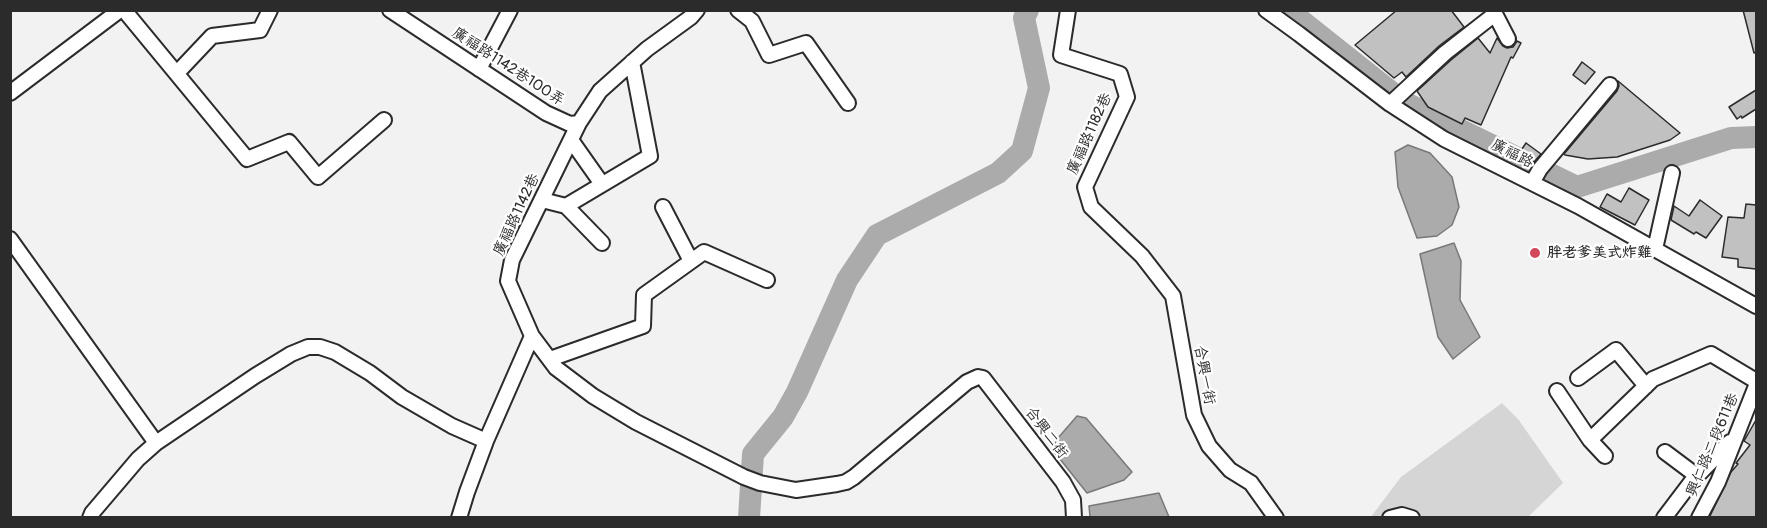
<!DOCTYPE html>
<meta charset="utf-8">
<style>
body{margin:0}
#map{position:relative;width:1767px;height:528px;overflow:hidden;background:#f2f2f2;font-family:Pangolin,sans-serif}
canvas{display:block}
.frame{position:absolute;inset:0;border:12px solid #2b2b2b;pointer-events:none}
</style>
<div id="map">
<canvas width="1767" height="528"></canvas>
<div class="frame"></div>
</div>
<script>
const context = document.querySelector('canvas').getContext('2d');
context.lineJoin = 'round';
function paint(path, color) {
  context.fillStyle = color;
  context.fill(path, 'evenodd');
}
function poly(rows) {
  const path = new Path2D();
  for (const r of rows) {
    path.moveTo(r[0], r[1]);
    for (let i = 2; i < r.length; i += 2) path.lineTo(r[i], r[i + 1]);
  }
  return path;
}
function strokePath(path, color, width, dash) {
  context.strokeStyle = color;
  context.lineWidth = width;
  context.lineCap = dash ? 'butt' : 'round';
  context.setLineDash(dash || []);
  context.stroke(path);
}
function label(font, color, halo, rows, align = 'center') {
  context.font = font + ' Pangolin,"LXGW WenKai TC",sans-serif';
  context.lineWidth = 4.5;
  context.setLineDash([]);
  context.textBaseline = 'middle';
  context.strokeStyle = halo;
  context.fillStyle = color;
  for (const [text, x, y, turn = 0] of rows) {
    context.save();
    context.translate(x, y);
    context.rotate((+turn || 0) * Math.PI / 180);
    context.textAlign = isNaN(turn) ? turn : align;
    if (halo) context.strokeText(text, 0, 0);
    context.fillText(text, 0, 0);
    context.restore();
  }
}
paint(poly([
 [1502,403,1518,419,1563,483,1528,517,1370,518,1401,477]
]), '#d5d5d5');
const water = poly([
 [1408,145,1430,153,1452,177,1459,207,1452,225,1437,236,1417,238,1398,187,1395,152,1408,145],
 [1454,243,1461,261,1460,300,1480,337,1453,359,1438,337,1420,254,1454,243],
 [1077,416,1086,418,1132,472,1124,480,1087,493,1052,449,1058,438,1077,416],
 [1159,493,1169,517,1090,517,1089,506,1159,493]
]);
paint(water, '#ababab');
strokePath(water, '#787878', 1.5);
strokePath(poly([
 [1288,10,1404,102,1577,187,1731,138,1756,137],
 [749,518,753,454,783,417,797,392,847,280,877,235,998,173,1022,151,1039,88,1024,18,1028,10]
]), '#ababab', 22);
const building = poly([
 [1397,10,1451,10,1464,27,1439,46,1406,77,1402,72,1394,78,1355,45,1397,10],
 [1743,10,1756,10,1756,52,1754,53,1743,10],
 [1478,38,1490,53,1497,38,1503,46,1507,48,1513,47,1517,41,1521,43,1513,58,1511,57,1481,125,1465,118,1462,124,1428,107,1417,91,1451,60,1478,38],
 [1582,62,1595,72,1585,84,1573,75,1582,62],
 [1618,81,1680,133,1670,140,1617,157,1588,159,1565,155,1564,154,1617,91,1619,86,1618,81],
 [1756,90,1756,109,1742,118,1741,116,1737,119,1729,107,1756,90],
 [1526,143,1541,154,1534,162,1520,152,1526,143],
 [1629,188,1649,200,1635,225,1600,207,1607,194,1621,202,1629,188],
 [1700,200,1722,216,1706,238,1696,232,1694,234,1671,220,1674,206,1689,216,1700,200],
 [1746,204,1756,205,1756,269,1738,267,1738,259,1722,257,1728,217,1744,218,1746,204],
 [1756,420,1756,518,1709,518,1731,472,1738,464,1736,463,1750,445,1744,441,1756,420]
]);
paint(building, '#c1c1c1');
strokePath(building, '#2b2b2b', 1.5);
const minor = poly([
 [124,10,247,159,289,142,318,177,384,120],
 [390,10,546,113,570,124,579,123],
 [697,10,691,17,647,49,600,91,579,123,512,260,508,281,532,336,556,368,593,396,636,422,744,477,760,483,796,490,837,484,846,482,854,477,967,382,978,377,983,378,1063,482,1073,500,1074,518],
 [738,10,752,21,769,55,806,43,848,103],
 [1068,10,1061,55,1120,74,1127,97,1085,187,1091,207,1142,256,1173,296,1194,415,1209,446,1230,470,1251,483,1276,518],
 [1266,10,1299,34,1390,104,1444,139,1578,206,1756,306],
 [1493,10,1508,39],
 [479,69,510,10],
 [177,73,212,36,260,30,270,10],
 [10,93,120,10],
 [1390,104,1445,53,1495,14],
 [571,140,602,184],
 [1532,183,1540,169,1610,85],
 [542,200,566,206,602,243],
 [566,206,650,156,632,62],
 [663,207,691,261],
 [10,239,156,443],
 [1655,249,1672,173],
 [550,359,643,326,644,295,704,252,767,280],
 [1578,378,1616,350,1646,386],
 [1557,391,1590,440,1605,456],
 [1590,440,1653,379,1711,354,1756,381],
 [1665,452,1697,476],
 [90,518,92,513,138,459,156,443,255,376,291,354,308,347,320,347,335,352,370,373,402,397,452,426,486,441],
 [459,518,467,492,486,441,532,336],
 [1390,518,1402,515,1412,518],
 [1664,518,1692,481,1730,442],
 [1699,518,1718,482,1756,386]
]);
strokePath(minor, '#2b2b2b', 18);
strokePath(minor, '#fff', 14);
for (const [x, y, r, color] of [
 [1535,253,6,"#d1495b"]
]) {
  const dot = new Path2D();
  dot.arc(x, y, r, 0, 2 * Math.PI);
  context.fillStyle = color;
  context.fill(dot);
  strokePath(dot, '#fff', 2);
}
label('15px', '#2b2b2b', '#fff', [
 ["廣福路1142巷100弄",508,67,33],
 ["廣福路1182巷",1090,134,-66],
 ["廣福路",1512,154,27],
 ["廣福路1142巷",517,215,-65],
 ["合興一街",1204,375,80],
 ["合興二街",1046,433,53],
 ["興仁路二段611巷",1713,445,-67]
]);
label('bold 15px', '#2b2b2b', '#fff', [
 ["胖老爹美式炸雞",1547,253]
], 'left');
</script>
